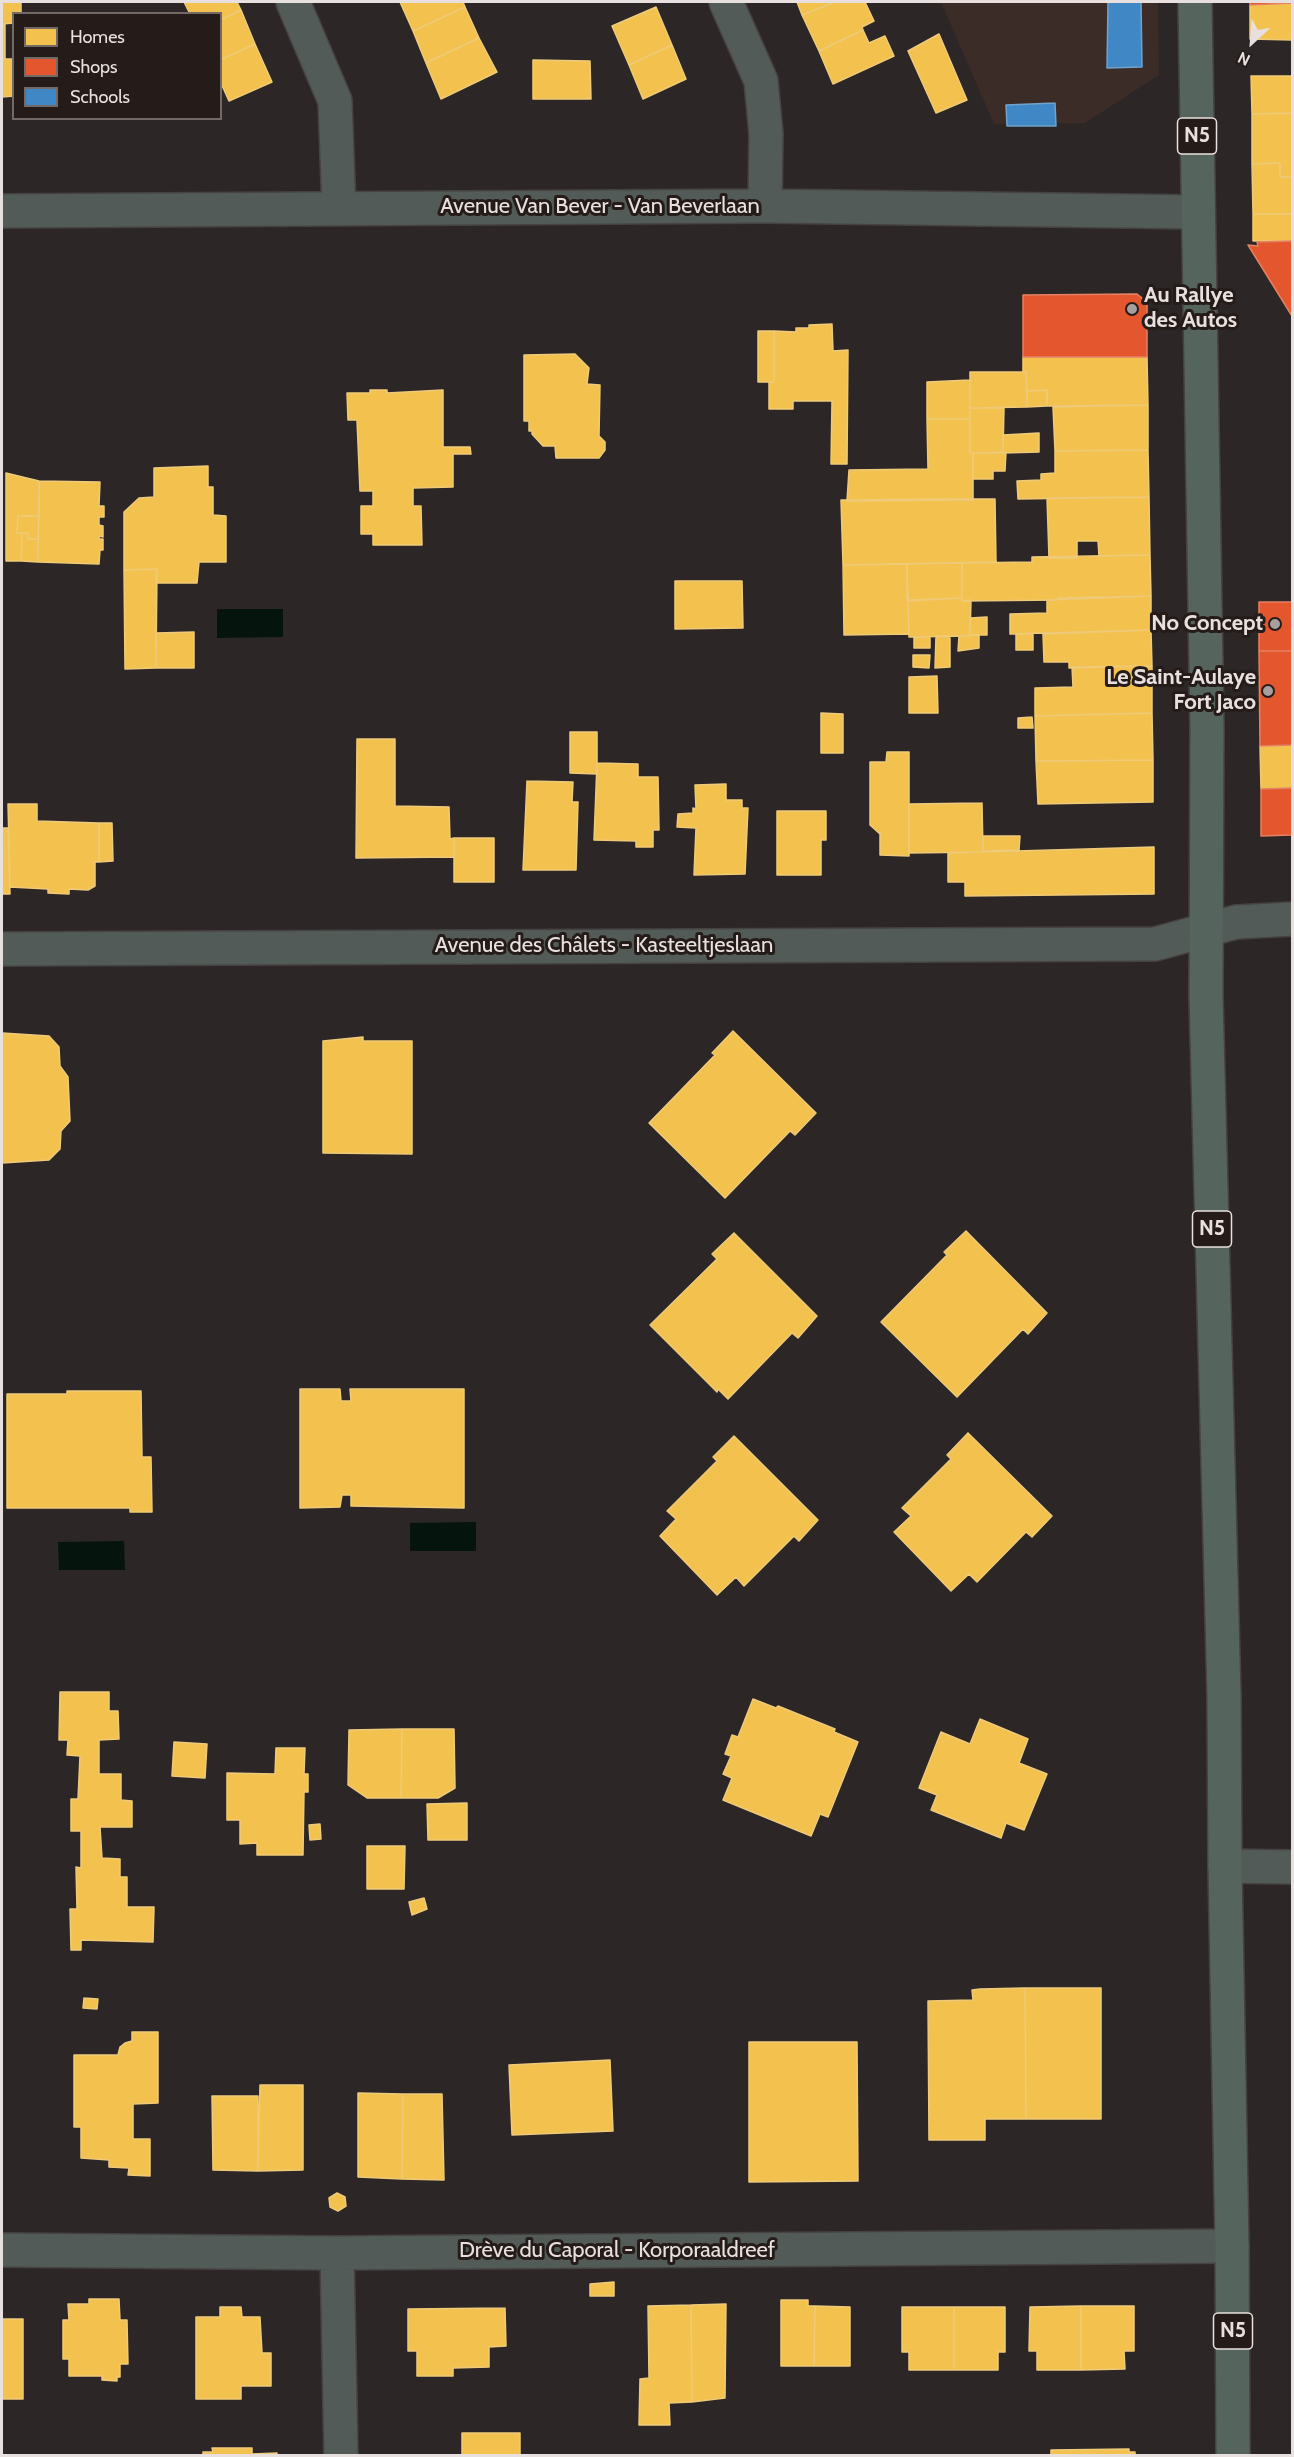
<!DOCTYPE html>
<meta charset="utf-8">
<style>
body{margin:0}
#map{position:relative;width:1294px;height:2457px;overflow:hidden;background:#2c2726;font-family:Cabin,sans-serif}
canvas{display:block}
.frame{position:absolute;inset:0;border:3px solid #e7e0de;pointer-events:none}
.legend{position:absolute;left:12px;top:12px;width:210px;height:108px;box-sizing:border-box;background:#251c19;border:2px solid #736a68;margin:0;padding:8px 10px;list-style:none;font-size:18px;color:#e7e0de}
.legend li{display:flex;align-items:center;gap:12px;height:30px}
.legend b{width:30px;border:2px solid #736a68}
.north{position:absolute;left:1222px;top:12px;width:60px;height:60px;-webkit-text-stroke:4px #251c19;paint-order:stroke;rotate:206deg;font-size:16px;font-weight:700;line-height:24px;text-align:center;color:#e7e0de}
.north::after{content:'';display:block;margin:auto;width:21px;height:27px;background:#e7e0de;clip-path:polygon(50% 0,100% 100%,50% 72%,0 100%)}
</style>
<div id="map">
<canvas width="1294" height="2457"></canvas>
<div class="frame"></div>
<ul class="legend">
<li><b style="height:16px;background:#f2c14e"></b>Homes</li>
<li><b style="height:16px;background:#e4572e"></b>Shops</li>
<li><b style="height:16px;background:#3f88c5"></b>Schools</li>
</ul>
<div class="north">N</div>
</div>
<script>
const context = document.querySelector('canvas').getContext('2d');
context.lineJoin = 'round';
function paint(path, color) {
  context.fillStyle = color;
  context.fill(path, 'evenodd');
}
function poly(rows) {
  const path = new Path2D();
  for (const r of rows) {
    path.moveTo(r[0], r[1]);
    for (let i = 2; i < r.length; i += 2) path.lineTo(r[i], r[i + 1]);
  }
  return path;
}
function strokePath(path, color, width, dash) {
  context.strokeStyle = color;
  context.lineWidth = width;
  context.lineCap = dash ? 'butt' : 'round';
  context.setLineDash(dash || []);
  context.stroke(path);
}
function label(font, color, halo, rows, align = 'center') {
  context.font = font + ' Cabin,sans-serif';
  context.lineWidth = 6;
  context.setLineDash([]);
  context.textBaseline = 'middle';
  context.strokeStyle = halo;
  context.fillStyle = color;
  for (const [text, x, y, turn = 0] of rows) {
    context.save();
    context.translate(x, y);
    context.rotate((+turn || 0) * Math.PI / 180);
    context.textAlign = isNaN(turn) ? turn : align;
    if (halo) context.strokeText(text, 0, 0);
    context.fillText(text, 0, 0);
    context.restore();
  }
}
paint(poly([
 [941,2,1158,2,1159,75,1085,123,994,124]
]), '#3b2c28');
paint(poly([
 [217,609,283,609,283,637,217,638],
 [476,1522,476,1551,410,1551,410,1523],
 [124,1541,125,1570,59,1570,58,1542]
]), '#05150e');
const homes = poly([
 [2,2,21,2,21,14,14,14,14,23,2,24,2,2],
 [184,2,237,2,241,10,220,20,220,14,190,14,184,2],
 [400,2,463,2,465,7,413,31,400,2],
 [797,2,835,2,802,15,797,2],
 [835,2,865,2,874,21,862,27,863,30,819,51,802,15,835,2],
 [1292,3,1292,40,1250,39,1250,5,1292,3],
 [465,7,479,38,426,63,413,31,465,7],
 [656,7,672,45,629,65,612,26,656,7],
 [241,10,255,44,220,60,220,20,241,10],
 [2,24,5,25,5,59,2,59,2,24],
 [863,30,869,43,885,36,894,56,833,84,819,51,863,30],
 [939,34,967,100,936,113,908,51,939,34],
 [479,38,497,72,441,99,426,63,479,38],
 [255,44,272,82,229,101,220,81,220,60,255,44],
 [672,45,686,79,643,99,629,65,672,45],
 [2,59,14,59,14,96,2,97,2,59],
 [533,60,590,61,591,99,533,99,533,60],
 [1251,76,1292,76,1292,113,1252,114,1251,76],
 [1292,113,1292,177,1280,177,1280,163,1252,164,1252,114,1292,113],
 [1280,163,1280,177,1292,177,1292,214,1253,214,1252,164,1280,163],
 [1253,214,1292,214,1292,241,1253,241,1253,214],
 [832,324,833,351,848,350,847,464,831,464,832,401,793,401,793,409,769,409,769,382,774,382,774,331,796,332,796,328,809,328,809,325,832,324],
 [758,331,774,331,774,382,758,382,758,331],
 [575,354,589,368,587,384,600,385,599,436,605,442,605,450,599,458,556,458,555,446,543,446,532,434,532,431,529,431,529,421,524,421,524,355,575,354],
 [1023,357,1147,357,1148,405,1047,406,1047,390,1027,391,1026,372,1023,372,1023,357],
 [970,372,1026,372,1027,407,970,408,970,372],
 [970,380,970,419,927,419,927,382,970,380],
 [370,390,387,390,387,393,443,390,443,447,470,447,471,454,453,454,453,487,413,488,413,506,421,506,422,545,373,545,373,534,361,534,361,506,373,506,373,491,360,491,357,420,348,420,347,393,370,393,370,390],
 [1047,390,1047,406,1027,407,1027,391,1047,390],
 [1148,405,1148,450,1055,451,1053,407,1148,405],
 [970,408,1004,408,1003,453,970,453,970,408],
 [927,419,970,419,970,453,973,453,973,500,847,501,849,470,928,469,927,419],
 [1039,433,1039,452,1003,453,1003,435,1039,433],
 [1148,450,1149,497,1018,499,1017,481,1041,480,1041,474,1055,473,1055,451,1148,450],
 [1006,452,1005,471,993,471,993,479,973,479,973,453,1006,452],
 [208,466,208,487,213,487,213,515,226,516,226,562,199,562,197,583,156,583,157,569,124,570,124,512,139,498,154,497,154,468,208,466],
 [6,473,39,481,39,516,18,516,17,533,22,533,21,561,6,561,6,473],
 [39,481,100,482,99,506,104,506,104,517,99,517,99,525,103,526,103,537,99,536,99,539,103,539,103,550,100,550,99,564,38,562,39,481],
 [1149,497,1150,555,1099,556,1098,541,1077,541,1077,558,1049,558,1047,498,1149,497],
 [944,499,995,499,996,562,843,565,841,500,944,499],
 [18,516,39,516,38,539,28,539,28,533,17,533,18,516],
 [22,533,28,533,28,539,38,539,38,562,21,561,22,533],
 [1150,555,1151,596,1058,598,1058,600,962,601,962,563,1032,562,1032,557,1150,555],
 [962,563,962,598,907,600,907,564,962,563],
 [907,564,909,634,844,635,843,565,907,564],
 [157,569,156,668,125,669,124,570,157,569],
 [675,581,742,581,743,628,675,629,675,581],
 [1151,596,1151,630,1010,634,1010,614,1047,613,1047,600,1151,596],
 [962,598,962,601,971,600,970,636,909,637,908,601,962,598],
 [987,617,987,635,970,635,970,618,987,617],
 [1151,630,1152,666,1069,668,1069,662,1044,662,1043,634,1151,630],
 [194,632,194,668,156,668,156,633,194,632],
 [1016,634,1033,634,1033,650,1016,650,1016,634],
 [979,635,979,648,958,651,959,636,979,635],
 [936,636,950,636,950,667,935,668,936,636],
 [914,637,930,637,930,648,914,648,914,637],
 [913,655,930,655,929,668,913,667,913,655],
 [1152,666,1152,713,1035,716,1035,688,1073,687,1072,667,1152,666],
 [937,676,938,713,909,713,909,677,937,676],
 [821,713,843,714,843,753,821,753,821,713],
 [1152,713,1153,760,1036,761,1035,716,1152,713],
 [1032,717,1033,728,1018,728,1018,718,1032,717],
 [570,732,597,732,597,774,570,773,570,732],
 [357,739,395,739,395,806,449,807,450,839,454,838,454,857,356,858,357,739],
 [1292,745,1292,788,1261,789,1260,746,1292,745],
 [887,752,909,752,909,856,880,855,880,834,870,825,870,762,886,762,887,752],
 [1153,760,1153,802,1038,804,1036,761,1153,760],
 [597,763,638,764,638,777,658,777,659,830,653,830,653,847,636,847,636,841,594,840,597,763],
 [527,781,573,782,572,802,578,802,576,870,523,870,527,781],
 [726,784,726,800,742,800,742,808,748,808,745,874,694,875,696,828,677,827,678,814,693,813,693,808,696,809,695,785,726,784],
 [982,803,983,852,909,853,909,804,982,803],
 [8,804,37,804,37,821,99,823,99,862,95,862,95,886,88,890,69,889,69,894,48,893,48,889,10,887,8,804],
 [777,811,826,811,826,840,821,840,821,875,777,875,777,811],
 [99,823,112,823,113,861,99,862,99,823],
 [2,828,8,828,10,894,2,894,2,828],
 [983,836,1020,836,1019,850,983,851,983,836],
 [454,838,494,838,494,882,454,882,454,838],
 [1154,847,1154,894,965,896,965,882,948,882,948,853,1154,847],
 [733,1031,816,1113,795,1135,790,1131,725,1198,649,1123,715,1055,712,1053,733,1031],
 [2,1033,49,1036,59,1047,60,1066,68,1077,70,1121,61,1131,60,1149,49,1160,2,1163,2,1033],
 [363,1037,363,1041,412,1041,412,1154,323,1153,323,1041,363,1037],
 [966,1231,1047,1313,1028,1334,1023,1329,957,1397,881,1322,947,1255,944,1252,966,1231],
 [734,1233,817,1316,798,1338,792,1333,728,1399,718,1389,717,1392,650,1325,717,1259,712,1254,734,1233],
 [300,1389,340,1389,341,1401,351,1401,350,1389,464,1389,464,1508,351,1506,351,1495,342,1495,340,1507,300,1508,300,1389],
 [67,1391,141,1391,142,1457,151,1457,152,1512,130,1512,130,1508,7,1508,7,1394,67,1394,67,1391],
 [968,1433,1052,1516,1032,1537,1026,1532,977,1582,969,1574,951,1591,894,1532,911,1516,902,1508,951,1459,947,1455,968,1433],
 [734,1436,818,1520,799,1541,794,1536,744,1586,736,1577,717,1595,660,1536,676,1519,667,1511,717,1461,713,1457,734,1436],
 [60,1692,109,1692,109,1711,118,1711,119,1739,99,1740,99,1774,121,1774,121,1800,132,1801,132,1827,100,1827,102,1858,120,1859,120,1877,127,1877,127,1907,154,1907,153,1942,81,1940,81,1950,71,1950,70,1909,77,1909,76,1867,81,1868,81,1831,71,1831,71,1799,78,1799,80,1756,67,1755,68,1740,59,1740,60,1692],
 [753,1699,776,1708,778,1706,835,1729,834,1732,858,1742,828,1817,820,1814,811,1836,723,1800,732,1778,723,1774,731,1756,725,1754,732,1735,738,1737,753,1699],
 [980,1719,1028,1739,1019,1763,1047,1774,1024,1830,1006,1823,1001,1838,931,1810,937,1795,919,1788,941,1732,970,1744,980,1719],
 [402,1729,454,1729,455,1788,438,1798,401,1798,402,1729],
 [402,1729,401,1798,367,1798,348,1785,349,1730,402,1729],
 [174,1742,207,1744,205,1778,172,1776,174,1742],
 [276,1748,305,1748,304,1774,308,1774,308,1792,304,1792,303,1855,257,1855,257,1843,240,1844,240,1820,227,1820,227,1773,275,1774,276,1748],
 [467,1803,467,1840,428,1840,427,1804,467,1803],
 [320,1824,321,1839,310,1840,309,1825,320,1824],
 [367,1846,405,1846,404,1889,367,1889,367,1846],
 [424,1898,427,1909,412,1915,409,1902,424,1898],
 [1025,1988,1101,1988,1101,2119,1026,2119,1025,1988],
 [1025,1988,1026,2119,985,2119,985,2140,929,2140,928,2001,973,2000,972,1990,980,1989,1025,1988],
 [84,1998,98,1999,97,2009,83,2008,84,1998],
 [132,2032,158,2032,158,2103,133,2104,133,2139,150,2139,150,2176,128,2175,129,2168,109,2167,109,2160,81,2158,81,2127,74,2127,74,2055,118,2055,120,2047,125,2043,132,2041,132,2032],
 [749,2042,857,2042,858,2181,749,2182,749,2042],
 [610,2060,613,2131,512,2135,509,2065,610,2060],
 [260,2085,303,2085,303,2170,258,2171,260,2085],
 [358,2093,403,2094,402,2179,358,2177,358,2093],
 [403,2094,442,2094,444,2180,402,2179,403,2094],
 [212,2096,258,2096,258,2171,213,2170,212,2096],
 [337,2193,345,2197,346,2206,338,2211,330,2207,329,2198,337,2193],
 [614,2282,614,2296,590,2296,590,2284,614,2282],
 [89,2299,119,2299,120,2320,127,2320,128,2364,120,2364,120,2377,117,2377,117,2381,102,2380,102,2376,69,2376,69,2359,63,2359,63,2320,69,2320,68,2304,89,2304,89,2299],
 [781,2300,808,2300,808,2306,815,2306,814,2366,781,2366,781,2300],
 [726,2304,725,2398,692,2402,691,2305,726,2304],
 [691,2305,692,2402,669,2403,670,2425,639,2425,640,2379,649,2378,648,2306,691,2305],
 [815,2306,850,2307,850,2366,814,2366,815,2306],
 [1081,2306,1134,2306,1134,2351,1124,2351,1125,2369,1081,2370,1081,2306],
 [1081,2306,1081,2370,1037,2370,1037,2351,1029,2351,1030,2307,1081,2306],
 [220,2307,241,2307,242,2317,260,2317,262,2353,271,2353,271,2386,241,2386,241,2399,196,2399,196,2317,220,2317,220,2307],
 [902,2307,954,2307,954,2370,909,2370,909,2352,902,2352,902,2307],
 [954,2307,1005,2307,1005,2352,998,2352,998,2370,954,2370,954,2307],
 [505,2308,506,2346,489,2347,489,2367,453,2368,453,2376,417,2376,417,2351,408,2351,408,2309,505,2308],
 [2,2319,23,2319,23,2399,2,2399,2,2319],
 [462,2433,520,2433,520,2456,462,2456,462,2433],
 [212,2448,252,2448,252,2454,277,2453,277,2456,203,2456,203,2452,213,2452,212,2448],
 [1129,2449,1129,2452,1135,2452,1135,2456,1051,2456,1051,2450,1129,2449]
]);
paint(homes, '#f2c14e');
strokePath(homes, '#efca79', 1.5);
const shops = poly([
 [1250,2,1292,2,1292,3,1250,5,1250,2],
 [1292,241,1292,316,1248,245,1258,246,1257,242,1292,241],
 [1137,294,1147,302,1147,357,1023,357,1023,295,1137,294],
 [1259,602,1292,602,1292,651,1259,651,1259,602],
 [1259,651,1292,651,1292,745,1260,746,1259,651],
 [1292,788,1292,835,1261,836,1261,789,1292,788]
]);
paint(shops, '#e4572e');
strokePath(shops, '#e58063', 1.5);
const schools = poly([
 [1108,2,1141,2,1142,67,1107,68,1108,2],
 [1055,103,1056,126,1007,126,1006,105,1055,103]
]);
paint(schools, '#3f88c5');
strokePath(schools, '#71a2cc', 1.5);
const minor = poly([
 [293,2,335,101,339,209],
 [726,2,761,81,766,134,765,206],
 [2,211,765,206,1198,212],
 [2,949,1155,944,1236,922,1292,919],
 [1225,1866,1292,1867],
 [2,2250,337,2253,1232,2246],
 [337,2253,341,2456]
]);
const major = poly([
 [1195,2,1207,728,1206,996,1224,1696,1225,1866,1232,2246,1233,2456]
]);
strokePath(minor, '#454241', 36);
strokePath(major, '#454241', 36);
strokePath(minor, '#525b57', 33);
strokePath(major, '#55655e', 33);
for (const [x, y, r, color] of [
 [1132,309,6,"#a69f9e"],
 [1275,624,6,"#a69f9e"],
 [1268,691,6,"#a69f9e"]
]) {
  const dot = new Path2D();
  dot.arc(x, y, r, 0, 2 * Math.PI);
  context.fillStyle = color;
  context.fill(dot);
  strokePath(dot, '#251c19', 2);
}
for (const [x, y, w] of [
 [1197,136,39],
 [1212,1229,39],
 [1233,2331,39]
]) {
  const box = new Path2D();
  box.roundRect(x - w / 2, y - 18, w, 36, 4.5);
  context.fillStyle = '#251c19';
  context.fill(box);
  strokePath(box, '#e7e0de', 1.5);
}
label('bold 21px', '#e7e0de', null, [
 ["N5",1197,136],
 ["N5",1212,1229],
 ["N5",1233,2331]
]);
label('22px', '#e7e0de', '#251c19', [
 ["Avenue Van Bever - Van Beverlaan",600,207],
 ["Avenue des Châlets - Kasteeltjeslaan",604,946],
 ["Drève du Caporal - Korporaaldreef",617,2251]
]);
label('bold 22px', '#e7e0de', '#251c19', [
 ["Au Rallye",1144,296,"left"],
 ["des Autos",1144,321,"left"],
 ["No Concept",1263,624],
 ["Le Saint-Aulaye",1256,678],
 ["Fort Jaco",1256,703]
], 'right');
</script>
